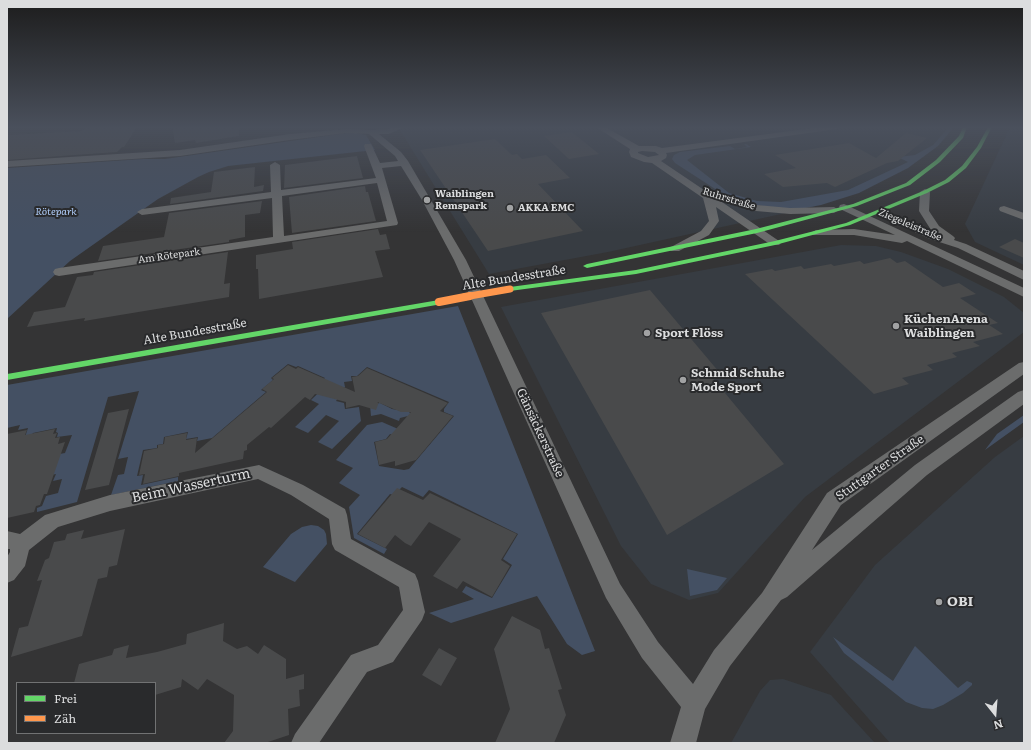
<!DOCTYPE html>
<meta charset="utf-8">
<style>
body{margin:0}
#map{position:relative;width:1031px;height:750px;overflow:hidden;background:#343435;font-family:Literata,serif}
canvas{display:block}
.frame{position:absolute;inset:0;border:8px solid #dcddde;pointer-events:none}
.legend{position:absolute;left:16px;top:682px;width:140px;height:52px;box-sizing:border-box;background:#292a2c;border:1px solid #717273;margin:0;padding:5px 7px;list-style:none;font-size:12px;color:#dcddde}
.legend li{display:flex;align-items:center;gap:8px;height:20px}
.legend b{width:20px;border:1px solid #717273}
.north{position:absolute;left:975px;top:694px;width:40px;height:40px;-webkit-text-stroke:3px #292a2c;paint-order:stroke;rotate:163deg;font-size:11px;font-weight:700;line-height:16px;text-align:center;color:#dcddde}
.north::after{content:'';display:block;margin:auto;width:14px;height:18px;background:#dcddde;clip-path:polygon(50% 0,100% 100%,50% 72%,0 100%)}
</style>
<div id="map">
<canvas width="1031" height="750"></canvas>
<div class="frame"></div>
<ul class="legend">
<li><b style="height:5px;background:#63d668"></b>Frei</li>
<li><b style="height:5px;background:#ff974d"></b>Zäh</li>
</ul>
<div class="north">N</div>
</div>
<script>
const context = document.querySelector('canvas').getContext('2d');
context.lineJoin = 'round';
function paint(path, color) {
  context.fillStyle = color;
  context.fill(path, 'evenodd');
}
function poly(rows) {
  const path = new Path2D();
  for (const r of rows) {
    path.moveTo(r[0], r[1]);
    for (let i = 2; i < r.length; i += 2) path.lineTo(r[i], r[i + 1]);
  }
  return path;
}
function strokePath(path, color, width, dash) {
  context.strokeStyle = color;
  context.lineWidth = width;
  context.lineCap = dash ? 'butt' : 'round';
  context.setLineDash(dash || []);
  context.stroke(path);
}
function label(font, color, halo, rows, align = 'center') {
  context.font = font + ' Literata,serif';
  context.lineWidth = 4;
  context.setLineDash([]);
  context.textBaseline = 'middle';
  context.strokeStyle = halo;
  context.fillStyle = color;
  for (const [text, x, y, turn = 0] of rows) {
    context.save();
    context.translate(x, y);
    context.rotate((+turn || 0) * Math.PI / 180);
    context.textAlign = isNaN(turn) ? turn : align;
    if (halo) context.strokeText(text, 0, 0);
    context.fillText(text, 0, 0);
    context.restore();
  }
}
paint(poly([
 [398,127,953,127,911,164,813,207,608,252,489,274],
 [1010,127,1024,127,1024,265,975,242,965,224],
 [841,245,876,246,901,252,948,269,1004,297,1024,313,1024,332,805,497,718,593,689,600,651,584,621,546,501,307],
 [1024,436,1024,743,890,743,810,652,875,565,995,457],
 [783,679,831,695,875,743,731,743,760,691,770,680]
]), '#373c42');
paint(poly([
 [949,127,954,127,938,146,908,168,859,193,821,205,795,210,748,204,726,196,675,163,672,159,674,155,680,152,730,146,735,149,747,147,744,144,746,144,751,147,695,155,687,160,729,193,757,201,781,202,848,190,908,162,898,157,915,155,933,145],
 [353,132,366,135,375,150,228,166,209,172,198,177,158,199,70,261,7,319,7,168,143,159,165,159],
 [458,306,595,651,582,655,567,644,537,596,451,623,429,613,474,599,462,592,466,586,492,598,512,565,503,559,518,534,429,490,423,497,402,487,394,495,390,494,357,534,387,549,384,554,354,538,349,507,360,495,339,483,353,468,336,460,367,425,382,422,405,432,397,436,390,434,386,439,374,442,379,466,404,470,409,469,454,416,444,412,444,409,449,402,367,367,357,376,351,376,352,381,344,382,345,387,336,397,338,398,336,401,344,403,345,409,359,407,361,421,332,449,318,442,339,421,326,415,308,433,295,427,319,404,311,400,329,383,323,380,325,378,298,366,296,367,288,364,271,378,273,380,261,390,266,392,212,438,197,441,198,437,186,439,188,432,164,437,163,444,157,445,157,448,143,450,137,476,143,475,141,485,178,477,178,481,111,495,118,475,124,474,128,457,118,459,139,391,108,397,77,502,37,512,37,508,42,506,46,496,58,493,62,479,53,481,56,474,51,475,54,455,65,453,72,435,57,437,58,433,56,432,57,428,33,433,31,436,25,437,28,428,18,430,20,425,7,428,7,385],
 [380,403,392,409,409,412,412,415,400,418,399,421,381,414,371,416,370,405],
 [1024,415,1024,422,985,450,997,434],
 [311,525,318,526,324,530,326,534,327,544,295,582,263,567,291,534,302,527],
 [687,569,727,578,717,590,690,596],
 [833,637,893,681,915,646,958,688,967,681,972,683,972,685,963,693,943,705,933,709,922,708,906,702,844,653]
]), '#445063');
paint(poly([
 [86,127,137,127,124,147,122,147,117,152,7,160,7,135,82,131],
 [172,127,239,127,239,136,196,143,195,140,175,143],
 [572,132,599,154,569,159,544,136],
 [906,133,927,138,898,161,887,163,835,187,827,183,783,187,764,174,796,168,775,155,849,143,876,158],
 [495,139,512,155,517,154,522,159,546,155,570,178,538,184,583,231,488,251,420,150],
 [357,156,363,178,284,188,285,165],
 [255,167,254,187,264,185,263,191,170,204,171,198,211,192,214,172],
 [365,186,366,192,368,192,376,221,292,233,289,197],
 [262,201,260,213,245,215,245,237,229,240,229,242,98,261,103,246,164,237,169,213],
 [378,229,380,235,386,234,390,249,375,251,383,277,259,299,258,269,256,269,256,255,293,249,292,242],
 [1015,239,1024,243,1024,258,999,247],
 [228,252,224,284,230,283,229,297,84,321,85,318,27,327,34,312,65,307,77,277,93,275,94,272],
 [890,258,897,263,905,261,943,287,959,283,976,294,960,298,998,323,989,325,1003,334,973,342,980,346,952,353,957,357,927,365,933,370,902,378,909,384,874,394,745,274,772,269,775,271,801,266,804,269,831,264,834,266,860,261,864,264],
 [650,290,719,372,710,375,784,464,667,535,541,313],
 [288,365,296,369,298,367,355,392,352,377,358,376,367,368,448,403,440,411,453,416,416,460,395,466,395,461,379,465,375,442,387,439,411,412,401,412,377,402,379,402,376,410,359,405,346,408,346,402,315,394,310,400,305,397,271,428,269,427,247,445,247,450,244,451,243,459,179,473,179,476,143,484,145,474,139,475,144,451,158,448,158,445,164,444,165,437,187,433,186,440,197,438,195,453,267,392,262,389,274,379,272,378],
 [129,409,109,485,85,490,108,413],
 [55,429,53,434,57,433,55,438,60,437,58,444,65,442,47,494,44,494,40,505,36,506,34,512,7,518,7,434,27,430,25,435],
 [397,488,423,500,430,493,517,534,501,560,510,566,492,597,463,581,457,589,433,576,461,539,429,522,411,546,405,543,395,535,385,548,358,534],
 [125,529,117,565,109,567,107,577,98,579,82,636,11,657,19,628,28,626,42,580,37,581,45,560,49,558,54,542,65,540,67,534,84,530,81,539],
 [512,616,540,630,545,649,549,648,562,689,558,690,566,715,554,743,495,743,510,709,494,649],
 [224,623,223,641,237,649,247,646,258,654,264,645,286,659,286,679,304,674,304,689,299,690,300,706,288,709,289,735,265,743,224,743,233,731,234,695,207,679,198,690,182,679,181,687,155,695,155,683,74,683,79,664,112,655,114,649,129,645,126,658,157,652,186,644,187,634],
 [439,648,457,658,441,686,422,675]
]), '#494a4b');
paint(poly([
 [393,127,404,127,389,134,379,134,401,152,408,161,466,260,620,584,658,642,693,684,714,650,762,593,827,493,1019,363,1024,362,1024,374,841,505,812,550,915,465,1018,392,1024,390,1024,404,927,475,787,597,781,600,730,666,705,709,696,743,670,743,681,707,642,658,606,598,454,260,422,200,401,166,382,168,398,223,397,225,59,276,55,275,53,272,55,269,59,268,273,237,272,198,142,215,137,212,142,209,271,192,270,165,275,162,280,165,281,190,376,178,364,146,365,144,371,144,380,163,398,161,395,156,369,134,346,133,290,140,180,156,7,167,7,161,180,150,290,134,346,129,385,130,393,127],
 [377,183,387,221,284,236,282,196,377,183],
 [596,127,605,127,639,146,656,146,662,148,821,127,841,127,837,129,666,153,667,155,666,158,661,161,707,192,715,192,757,205,790,208,834,207,839,210,834,213,790,214,756,211,719,200,779,241,781,243,779,245,771,245,716,207,719,221,709,235,679,251,671,251,669,249,671,247,701,231,709,221,703,198,652,163,644,162,631,157,629,152,630,149,596,127],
 [642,151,655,152,659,155,648,157,638,153,638,152,642,151],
 [925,189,930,192,929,211,939,226,953,236,955,238,954,240,966,244,1024,271,1024,280,958,248,930,239,895,223,894,221,895,219,903,219,936,234,931,230,919,211,920,192,925,189],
 [844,204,1024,288,1024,297,907,241,902,243,854,235,812,235,810,233,816,230,854,229,895,235,840,209,839,207,840,205,844,204],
 [1004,206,1024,213,1024,220,1000,211,999,209,1000,207,1004,206],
 [259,465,303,485,345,509,347,515,351,539,415,574,418,581,425,612,422,620,393,662,367,672,319,743,291,743,295,734,351,655,378,645,403,610,399,587,335,550,332,544,329,519,291,495,258,479,110,511,58,527,29,550,25,566,14,580,7,583,7,557,10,552,10,549,7,549,7,531,20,534,45,515,110,495,259,465]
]), '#6b6c6c');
paint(poly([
 [963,127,967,127,963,138,940,162,910,185,857,206,757,233,587,268,583,266,587,264,756,229,853,204,906,183,936,160,959,136,963,127],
 [988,127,992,127,981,148,966,168,949,182,927,193,850,225,775,245,636,274,510,291,506,289,510,287,636,270,775,241,846,223,923,191,945,180,962,166,977,147,988,127],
 [439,300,442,300,443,302,442,304,7,380,7,374,439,300]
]), '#63d668');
strokePath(poly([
 [464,297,510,289]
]), '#ff974d', 7);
strokePath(poly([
 [439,302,470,296]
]), '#ff974d', 8);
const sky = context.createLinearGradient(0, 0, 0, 232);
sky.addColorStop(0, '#1d1d1d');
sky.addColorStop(0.55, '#4a505c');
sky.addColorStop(1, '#4a505c00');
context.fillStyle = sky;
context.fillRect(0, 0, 1031, 232);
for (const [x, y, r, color] of [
 [427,200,4,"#a1a2a3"],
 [510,208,4,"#a1a2a3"],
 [896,326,4,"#a1a2a3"],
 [647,333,4,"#a1a2a3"],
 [683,380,4,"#a1a2a3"],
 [939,602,4,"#a1a2a3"]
]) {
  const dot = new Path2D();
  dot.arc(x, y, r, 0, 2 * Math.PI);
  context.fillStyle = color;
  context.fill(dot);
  strokePath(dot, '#292a2c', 1.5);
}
label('bold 10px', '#dcddde', '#292a2c', [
 ["Waiblingen",435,194],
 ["Remspark",435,206],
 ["AKKA EMC",518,208]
], 'left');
label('10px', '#dcddde', '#292a2c', [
 ["Ruhrstraße",729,199,17],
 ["Ziegeleistraße",910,225,23],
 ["Am Rötepark",169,256,-8]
]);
label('italic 10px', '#aecbf7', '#292a2c', [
 ["Rötepark",56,212]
]);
label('12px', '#dcddde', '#292a2c', [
 ["Alte Bundesstraße",514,278,-9],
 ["Alte Bundesstraße",195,332,-10],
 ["Gänsäckerstraße",540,433,65],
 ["Stuttgarter Straße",880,468,-35]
]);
label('bold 12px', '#dcddde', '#292a2c', [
 ["KüchenArena",904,319],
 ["Waiblingen",904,333],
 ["Sport Flöss",655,333],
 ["Schmid Schuhe",691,373],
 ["Mode Sport",691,387]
], 'left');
label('14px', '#dcddde', '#292a2c', [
 ["Beim Wasserturm",191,486,-12]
]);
label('bold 14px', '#dcddde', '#292a2c', [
 ["OBI",947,602]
], 'left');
</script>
